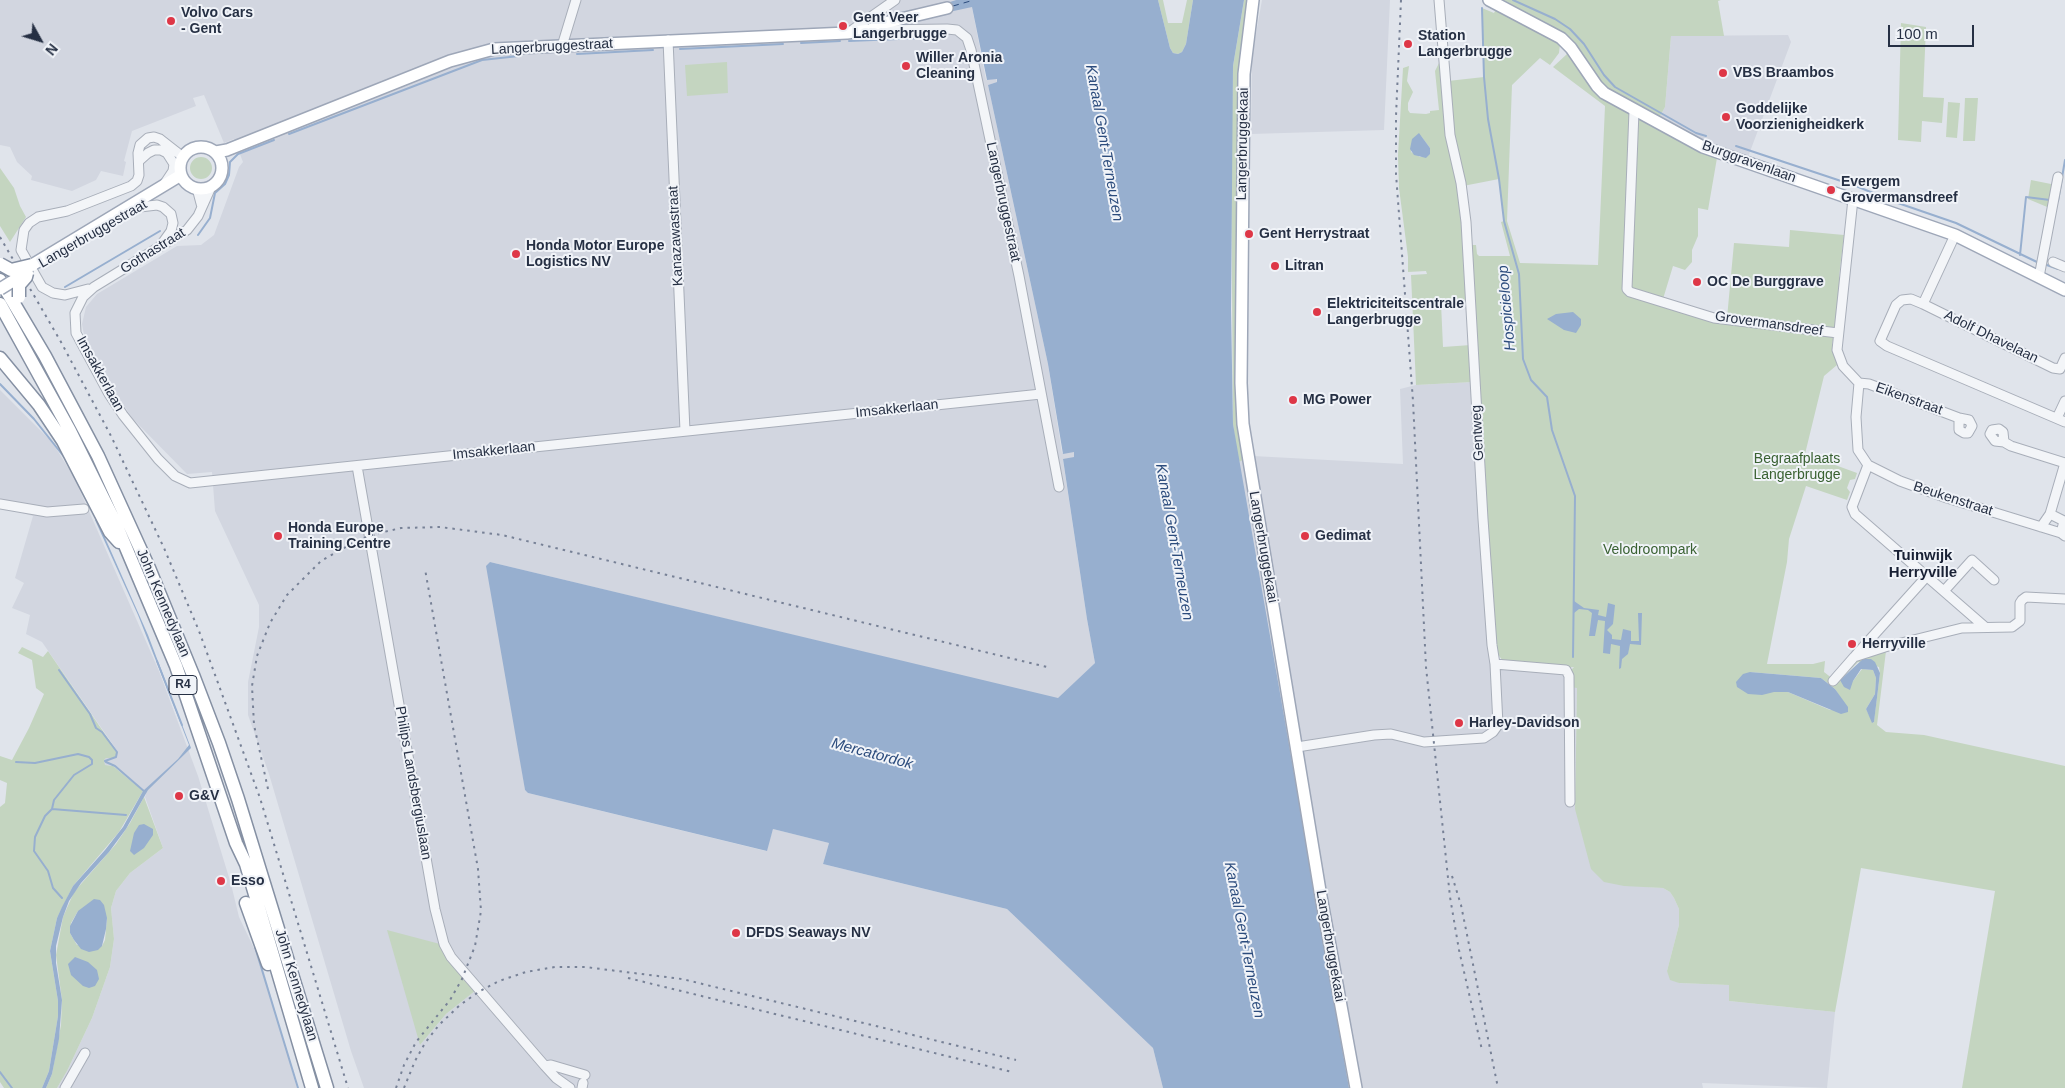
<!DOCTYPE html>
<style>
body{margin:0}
#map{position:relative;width:2065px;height:1088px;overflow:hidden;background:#e0e4eb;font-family:Arial,sans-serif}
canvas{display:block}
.north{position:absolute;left:15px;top:15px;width:50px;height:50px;-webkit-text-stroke:4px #f0f3f8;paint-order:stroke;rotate:129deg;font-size:14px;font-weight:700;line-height:20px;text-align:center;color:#263044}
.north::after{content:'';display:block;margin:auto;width:18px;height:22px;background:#263044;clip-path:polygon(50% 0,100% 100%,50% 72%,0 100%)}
.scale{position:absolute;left:1888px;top:25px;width:86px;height:22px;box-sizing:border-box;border:2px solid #263044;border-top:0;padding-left:6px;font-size:15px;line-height:18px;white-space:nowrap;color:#263044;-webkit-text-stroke:4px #f0f3f8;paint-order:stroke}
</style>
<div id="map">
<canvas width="2065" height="1088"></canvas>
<div class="north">N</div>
<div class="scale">100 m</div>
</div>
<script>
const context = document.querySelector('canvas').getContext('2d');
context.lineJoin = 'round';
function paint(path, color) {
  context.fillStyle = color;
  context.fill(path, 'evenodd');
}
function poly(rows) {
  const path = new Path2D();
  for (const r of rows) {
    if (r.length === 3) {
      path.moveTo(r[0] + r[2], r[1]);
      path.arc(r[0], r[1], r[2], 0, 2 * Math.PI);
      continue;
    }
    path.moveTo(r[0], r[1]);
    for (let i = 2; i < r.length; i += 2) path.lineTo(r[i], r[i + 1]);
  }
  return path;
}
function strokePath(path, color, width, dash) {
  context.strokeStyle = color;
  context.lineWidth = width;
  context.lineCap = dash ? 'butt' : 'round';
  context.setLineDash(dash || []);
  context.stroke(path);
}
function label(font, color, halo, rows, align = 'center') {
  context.font = font + ' Arial,sans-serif';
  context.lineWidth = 4;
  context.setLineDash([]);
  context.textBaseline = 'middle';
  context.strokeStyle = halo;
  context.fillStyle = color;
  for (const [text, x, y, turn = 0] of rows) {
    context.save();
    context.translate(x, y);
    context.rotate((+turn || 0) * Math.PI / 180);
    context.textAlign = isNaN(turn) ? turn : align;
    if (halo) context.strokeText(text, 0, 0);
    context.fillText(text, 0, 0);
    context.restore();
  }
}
paint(poly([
 [0,0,956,0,952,2,972,7,986,80,996,78,997,82,988,85,1048,364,1062,453,1074,451,1074,457,1063,460,1087,619,1095,663,1058,699,490,562,525,790,528,793,766,851,773,829,829,843,823,864,1007,909,1153,1048,1163,1088,364,1088,351,1051,269,774,248,715,248,682,259,627,259,605,215,511,212,472,187,474,133,419,114,391,84,335,82,324,86,307,97,294,177,246,201,245,214,235,239,167,243,162,234,139,224,143,204,95,193,98,196,106,132,131,124,161,126,162,123,176,101,171,96,180,72,191,31,180,32,176,17,162,10,147,0,145],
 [440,944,475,991,446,1014,420,1045],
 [1262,0,1390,0,1384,130,1251,134,1252,56],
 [1788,35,1791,42,1748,157,1706,142,1659,118,1665,107,1671,36],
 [1473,382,1498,666,1562,672,1577,687,1575,809,1647,887,1663,888,1670,892,1674,898,1679,909,1679,925,1667,971,1679,983,1730,985,1729,1001,1835,1012,1827,1088,1702,1083,1703,1088,1349,1088,1238,462,1253,456,1403,464,1400,389,1416,385],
 [0,390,52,442,74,477,159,671,198,776,231,884,239,917,262,965,297,1088,57,1088,67,1071,92,1018,110,967,114,939,111,908,116,891,130,873,163,848,145,797,146,794,114,766,105,765,103,760,106,758,114,758,118,752,42,642,26,634,30,615,12,608,24,583,15,578,33,516,0,507]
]), '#d2d6e0');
paint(poly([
 [1158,0,1163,0,1168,23,1182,23,1187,0,1193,0,1186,44,1182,52,1178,54,1173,53,1170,48],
 [1244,0,1250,0,1244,460,1238,462,1233,424,1231,150,1233,66],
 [1501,0,1721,0,1718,1,1724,36,1671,36,1665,107,1659,118,1608,89,1601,83,1576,44,1564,34],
 [1482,8,1494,13,1496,9,1560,44,1559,53,1550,65,1540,58,1512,85,1507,221,1520,263,1598,265,1605,106,1553,67,1567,54,1593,89,1606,101,1717,158,1708,210,1698,208,1698,236,1692,250,1692,262,1685,270,1673,266,1663,299,1727,318,1734,243,1789,247,1790,230,1844,235,1839,277,1841,278,1835,334,1832,343,1837,365,1824,376,1805,454,1857,473,1855,479,1850,480,1847,488,1850,492,1847,500,1806,486,1789,539,1787,562,1767,664,1813,664,1825,661,1824,672,1833,679,1856,659,1886,651,1877,725,1886,732,1924,735,2065,766,2065,1088,1962,1088,1995,891,1861,868,1835,1012,1729,1001,1729,985,1679,983,1670,980,1667,971,1679,925,1679,909,1674,898,1670,892,1663,888,1624,886,1604,882,1591,869,1575,809,1577,688,1571,687,1569,672,1574,667,1566,668,1503,661,1496,652,1469,245,1476,245,1477,254,1479,256,1510,256,1501,222,1504,221,1499,179,1463,186,1453,134,1448,81,1484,77],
 [1858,662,1879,667,1880,673,1874,721,1873,723,1866,709,1875,694,1876,678,1873,670,1862,669,1853,681,1840,680],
 [1750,672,1821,678,1835,689,1848,710,1830,710,1788,692,1774,692],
 [1901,23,1926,27,1923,97,1944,98,1942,123,1922,121,1921,142,1898,140],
 [727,62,728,93,687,96,685,65],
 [1439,63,1441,64,1459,188,1468,301,1441,303,1443,347,1471,345,1473,382,1416,385,1411,275,1427,274,1426,271,1408,272,1408,257,1399,188,1398,155,1403,68,1409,66,1407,81,1413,92,1408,103,1408,110,1410,113,1426,114,1430,113,1430,111,1439,110,1435,71],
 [1421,136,1430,148,1426,157,1420,157,1411,152,1411,148],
 [1965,98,1978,98,1975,141,1963,141],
 [1948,102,1960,103,1957,138,1946,137],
 [201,168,11],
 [0,168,14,188,20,206,26,217,10,242,0,226],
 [2031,180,2056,185,2052,209,2028,199],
 [22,647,43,657,48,651,118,753,114,758,106,758,104,760,105,765,113,766,143,791,119,832,73,886,57,918,50,951,58,1001,58,1016,49,1071,42,1088,4,1088,0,1082,0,807,5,803,7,783,0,780,0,756,12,760,29,728,44,694,36,688,32,660,18,653],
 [144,797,163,848,130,873,116,891,111,908,114,939,110,967,92,1018,67,1071,57,1088,46,1088,52,1074,61,1025,62,1000,56,955,63,917,74,892,116,844,130,823],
 [78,911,107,918,105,940,102,946,77,945,74,940,70,933,71,923],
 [387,930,440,944,475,991,446,1014,420,1045]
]), '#c4d5c0');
paint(poly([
 [956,0,1158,0,1170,48,1173,53,1178,54,1182,52,1186,44,1193,0,1244,0,1233,66,1231,309,1233,424,1349,1088,1163,1088,1153,1048,1007,909,823,864,829,843,773,829,767,851,528,793,525,790,486,566,490,562,1058,698,1095,663,1087,619,1063,459,1074,457,1074,452,1063,454,1048,364,988,85,997,82,997,79,987,80,972,7,949,12,947,3],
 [1419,133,1430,148,1430,154,1426,158,1414,155,1410,149,1412,139],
 [1573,312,1581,319,1581,325,1576,333,1564,330,1547,319,1556,314],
 [98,519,99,524,148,635,191,748,148,790,126,829,109,852,81,883,69,901,63,917,56,946,56,963,62,1000,59,1039,52,1074,46,1088,42,1088,49,1071,58,1016,58,1001,50,951,57,918,62,907,73,886,105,850,123,827,143,791,178,759,189,745,138,615,95,520],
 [1574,601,1584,608,1599,610,1598,615,1606,617,1608,603,1615,605,1613,624,1607,630,1612,635,1612,639,1621,640,1623,629,1631,631,1631,641,1639,641,1638,613,1642,613,1641,645,1630,644,1628,654,1622,659,1621,668,1619,669,1620,646,1611,644,1610,654,1603,653,1605,621,1598,620,1595,636,1589,636,1592,613,1588,610,1579,609,1574,613],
 [1863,659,1871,659,1875,662,1880,673,1874,722,1872,723,1866,709,1875,694,1876,678,1873,670,1861,669,1853,681,1850,690,1844,687,1840,680],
 [1750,672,1821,678,1835,689,1848,707,1848,712,1841,714,1788,692,1774,692,1762,695,1748,694,1737,687,1736,682,1743,674],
 [144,824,153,829,153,835,144,848,134,855,130,851,134,833,139,825],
 [94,899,100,900,104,905,107,918,106,929,102,946,98,950,89,952,81,949,74,940,70,933,70,926,78,911],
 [75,957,88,962,97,970,99,979,95,986,89,988,83,986,71,975,68,964]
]), '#97afcf');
strokePath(poly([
 [1513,0,1555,19,1570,29,1584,44,1604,75,1615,87,1696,133,1706,136],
 [1482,8,1484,77,1488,119,1499,179,1504,221,1519,274,1523,359,1531,380,1547,397,1552,430,1575,496,1573,657],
 [849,41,947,37],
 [801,43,840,41],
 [680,49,783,44],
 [577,54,653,50],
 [289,134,482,60,519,56],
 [1736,146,1856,186,1895,202,1956,223,2039,263],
 [2058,201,2065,160],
 [198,235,210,218,215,193,225,184,229,175,230,162,238,154,274,140],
 [2020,255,2026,197,2050,200],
 [2044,264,2058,269],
 [65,287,160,231],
 [0,384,34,419,65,458],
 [157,661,182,725],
 [59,670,90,714,96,728,102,732,117,752,116,757,105,761,106,762,115,766,145,792],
 [16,762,35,763,78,754,89,757,92,760,92,764,74,775,54,800,52,809,126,815],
 [52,809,45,816,35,837,34,851,48,871,53,888,62,898],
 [255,947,298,1088],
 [0,1072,12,1088]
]), '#97afcf', 2);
strokePath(poly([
 [953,6,974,0]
]), '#2c4c7d', 1, [6, 5]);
const minor = poly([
 [1439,0,1450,135,1461,183,1466,222,1483,519,1492,645,1495,664,1566,670,1569,676,1570,802],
 [874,30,947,29,957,30,967,38,971,50,1019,276,1059,487],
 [848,33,895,0],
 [668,40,685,431],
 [562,46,576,0],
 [1634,111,1627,289,1630,292,1714,318,1838,333],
 [139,161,148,153,154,150,161,150,167,153,174,164,173,171,165,183],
 [194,187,198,192,202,207],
 [211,187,198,216,187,230,94,287,83,297,75,313,76,333,109,394,123,415,158,459,175,476,190,483,1041,394],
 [1853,199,1837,350,1843,366,1859,383,1856,417,1858,450,1868,465,1900,481,1947,498,2061,533,2065,536],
 [140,207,157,205,163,207,171,214,173,223,171,231,161,245],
 [1955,235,1923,304,1911,299,1902,300,1896,305,1880,341,1887,346,2065,422],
 [2053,262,2065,267],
 [2039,277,2058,177],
 [88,289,65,295,53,293,42,287,21,250,24,230,29,223,38,217,67,211,131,186,137,181,139,175,138,153,140,145,148,138,154,137,160,139,183,157],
 [1923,304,2053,368,2060,369,2065,358],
 [1859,383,1869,384,1959,418,1969,420,1972,426,1968,433,1964,433,1959,430,1959,418],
 [2057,418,2065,401],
 [2004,442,2003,432,1999,429,1992,430,1990,434,1995,441,2004,442,2011,446,2065,463],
 [1868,465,1852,507,1855,514,1985,627],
 [357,466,435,909,444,944,451,957,545,1066,556,1078,570,1088],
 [0,504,47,512,84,509],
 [2050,514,2064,521,2061,533],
 [2041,527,2050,514,2065,463],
 [1944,591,1972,560,1994,580],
 [1855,656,1927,576],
 [1833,681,1854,657,1885,647,1962,628,2012,627,2020,621,2020,603,2022,600,2026,597,2065,599],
 [1297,747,1374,735,1391,734,1424,742,1484,738,1493,732,1498,725,1495,664],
 [545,1066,551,1065,585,1075],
 [65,1088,85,1053],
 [582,1088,583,1083]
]);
const major = poly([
 [1253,0,1244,74,1241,383,1243,424,1320,891,1356,1088],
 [1489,0,1561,38,1571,48,1597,86,1604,93,1703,147,1955,235,2065,290],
 [201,168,21],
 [216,152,227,150,450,61,494,49,847,33,870,30,884,23,947,8],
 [32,265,181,175]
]);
const highway = poly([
 [0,280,45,356,98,456,149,568,193,675,219,743,238,799,327,1088],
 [0,304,70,431,116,524,176,666,236,843,246,864,312,1088],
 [0,358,39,405,63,441,110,532,119,542],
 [246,903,268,964]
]);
strokePath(minor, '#a8aeb9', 11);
strokePath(major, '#9ea7b8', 14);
strokePath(highway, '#8590a3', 15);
strokePath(minor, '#f3f5f8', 9);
strokePath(major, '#fff', 11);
strokePath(highway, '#fff', 12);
strokePath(poly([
 [1401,0,1396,116,1396,174,1413,401,1426,667,1450,897,1459,950,1482,1050],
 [0,237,61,342,111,436,164,548,199,631,260,798,348,1088],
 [268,789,254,725,252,686,257,656,270,623,287,595,321,561,358,540,375,534,401,528,440,527,502,535,1051,668],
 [1452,876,1461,905,1498,1088],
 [628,978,1012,1072],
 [396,1088,404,1065,416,1042,450,1000,462,979,475,946,481,911,478,869,425,569],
 [404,1088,415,1061,425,1043,439,1025,460,1005,480,991,499,981,526,972,555,967,585,967,682,979,1016,1060]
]), '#778196', 2, [2.5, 5]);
const majorBridge = poly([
 [0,289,26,273]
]);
const highwayBridge = poly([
 [0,264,11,270,32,265],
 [19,297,19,285,26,277,27,273]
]);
strokePath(majorBridge, '#9ea7b8', 14, []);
strokePath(highwayBridge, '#8590a3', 15, []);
strokePath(majorBridge, '#fff', 11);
strokePath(highwayBridge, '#fff', 12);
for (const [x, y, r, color] of [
 [171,21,5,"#de3747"],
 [843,26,5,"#de3747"],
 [1408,44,5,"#de3747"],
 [906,66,5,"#de3747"],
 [1723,73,5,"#de3747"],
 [1726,117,5,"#de3747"],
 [1831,190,5,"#de3747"],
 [1249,234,5,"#de3747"],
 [516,254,5,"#de3747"],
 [1275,266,5,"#de3747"],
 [1697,282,5,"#de3747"],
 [1317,312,5,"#de3747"],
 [1293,400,5,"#de3747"],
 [278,536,5,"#de3747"],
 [1305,536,5,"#de3747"],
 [1852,644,5,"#de3747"],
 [1459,723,5,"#de3747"],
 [179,796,5,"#de3747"],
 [221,881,5,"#de3747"],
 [736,933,5,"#de3747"]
]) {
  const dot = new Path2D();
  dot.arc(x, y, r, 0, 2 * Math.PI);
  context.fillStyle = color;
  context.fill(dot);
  strokePath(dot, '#f0f3f8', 2);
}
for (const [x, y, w] of [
 [183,685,28]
]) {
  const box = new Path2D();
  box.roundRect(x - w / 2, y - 9.5, w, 19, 4);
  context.fillStyle = '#f0f3f8';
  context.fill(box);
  strokePath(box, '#263044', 1);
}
label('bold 12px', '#263044', null, [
 ["R4",183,685]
]);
label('bold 14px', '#263044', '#f0f3f8', [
 ["Volvo Cars",181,13],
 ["- Gent",181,29],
 ["Gent Veer",853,18],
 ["Langerbrugge",853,34],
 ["Station",1418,36],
 ["Langerbrugge",1418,52],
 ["Willer Aronia",916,58],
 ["Cleaning",916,74],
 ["VBS Braambos",1733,73],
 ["Goddelijke",1736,109],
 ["Voorzienigheidkerk",1736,125],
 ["Evergem",1841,182],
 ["Grovermansdreef",1841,198],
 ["Gent Herrystraat",1259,234],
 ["Honda Motor Europe",526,246],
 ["Logistics NV",526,262],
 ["Litran",1285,266],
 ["OC De Burggrave",1707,282],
 ["Elektriciteitscentrale",1327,304],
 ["Langerbrugge",1327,320],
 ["MG Power",1303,400],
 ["Honda Europe",288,528],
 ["Training Centre",288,544],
 ["Gedimat",1315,536],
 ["Herryville",1862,644],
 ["Harley-Davidson",1469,723],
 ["G&V",189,796],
 ["Esso",231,881],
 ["DFDS Seaways NV",746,933]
], 'left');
label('14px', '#263044', '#f0f3f8', [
 ["Langerbruggestraat",552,47,-3],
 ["Langerbruggekaai",1243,144,-89],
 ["Burggravenlaan",1749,162,20],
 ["Langerbruggestraat",1003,202,78],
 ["Langerbruggestraat",93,234,-30],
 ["Kanazawastraat",676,236,-93],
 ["Gothastraat",153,251,-32],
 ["Grovermansdreef",1769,324,8],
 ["Adolf Dhavelaan",1991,337,26],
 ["Imsakkerlaan",100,374,61],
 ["Eikenstraat",1909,399,20],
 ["Imsakkerlaan",897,409,-6],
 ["Gentweg",1478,433,-93],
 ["Imsakkerlaan",494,451,-6],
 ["Beukenstraat",1953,499,18],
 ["Langerbruggekaai",1263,547,80],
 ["John Kennedylaan",163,603,67],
 ["Philips Landsbergiuslaan",413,783,80],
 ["Langerbruggekaai",1330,946,80],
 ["John Kennedylaan",296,985,73]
]);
label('14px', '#396132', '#f0f3f8', [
 ["Begraafplaats",1797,459],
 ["Langerbrugge",1797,475],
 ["Velodroompark",1650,550]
]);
label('italic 15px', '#2c4c7d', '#f0f3f8', [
 ["Kanaal Gent-Terneuzen",1104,143,80],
 ["Hospicieloop",1507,308,-95],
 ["Kanaal Gent-Terneuzen",1174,542,80],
 ["Mercatordok",872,754,15],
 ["Kanaal Gent-Terneuzen",1244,940,79]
]);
label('bold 15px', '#192135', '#f0f3f8', [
 ["Tuinwijk",1923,556],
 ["Herryville",1923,573]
]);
</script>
